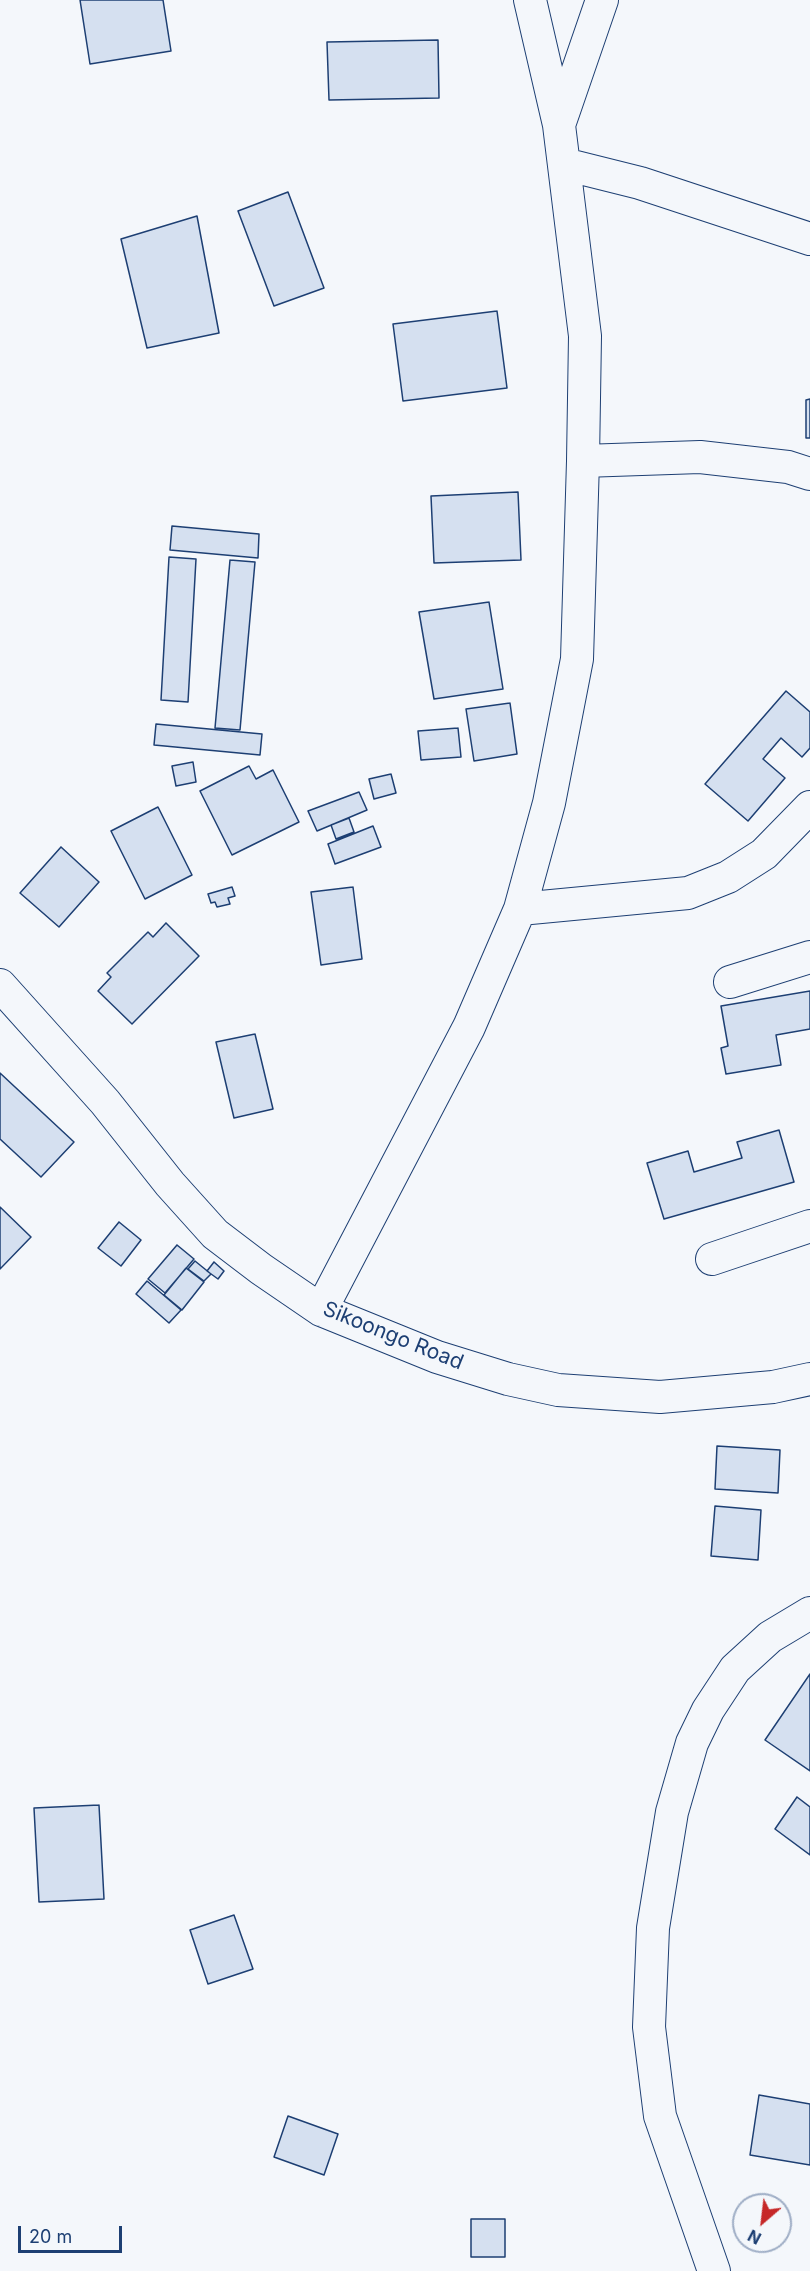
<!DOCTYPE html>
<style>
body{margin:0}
#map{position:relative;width:810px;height:2271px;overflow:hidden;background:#f4f7fb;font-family:Inter,sans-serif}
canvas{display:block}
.north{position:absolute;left:732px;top:2193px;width:60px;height:60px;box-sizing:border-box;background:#f4f7fb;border:2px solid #9eadc5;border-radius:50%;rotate:208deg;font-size:16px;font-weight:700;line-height:24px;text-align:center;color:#1d3f73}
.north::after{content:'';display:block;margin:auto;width:21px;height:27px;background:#c62828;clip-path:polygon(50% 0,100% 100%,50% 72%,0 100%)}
.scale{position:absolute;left:18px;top:2226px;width:104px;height:27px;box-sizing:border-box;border:3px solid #1d3f73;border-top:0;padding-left:8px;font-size:18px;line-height:21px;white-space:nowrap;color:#1d3f73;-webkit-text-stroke:4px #f4f7fb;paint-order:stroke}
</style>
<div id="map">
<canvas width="810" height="2271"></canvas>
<div class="north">N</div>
<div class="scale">20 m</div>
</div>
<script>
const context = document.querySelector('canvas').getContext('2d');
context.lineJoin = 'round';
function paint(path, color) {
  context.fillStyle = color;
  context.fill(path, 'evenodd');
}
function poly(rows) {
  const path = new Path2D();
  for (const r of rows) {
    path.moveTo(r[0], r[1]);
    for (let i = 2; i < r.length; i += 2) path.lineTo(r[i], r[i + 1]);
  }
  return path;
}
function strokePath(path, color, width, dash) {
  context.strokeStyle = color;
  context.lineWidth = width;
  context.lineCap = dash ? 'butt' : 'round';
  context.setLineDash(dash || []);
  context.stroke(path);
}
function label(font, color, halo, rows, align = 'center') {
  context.font = font + ' Inter,sans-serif';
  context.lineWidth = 4.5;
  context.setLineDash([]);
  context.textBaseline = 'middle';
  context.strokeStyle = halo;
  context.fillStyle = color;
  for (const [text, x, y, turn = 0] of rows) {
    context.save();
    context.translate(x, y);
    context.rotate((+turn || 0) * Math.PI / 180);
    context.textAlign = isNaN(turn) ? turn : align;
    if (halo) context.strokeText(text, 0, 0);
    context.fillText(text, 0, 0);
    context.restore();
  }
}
const building = poly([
 [80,0,163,0,171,51,90,64,80,0],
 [438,40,439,98,329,100,327,42,438,40],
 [288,192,324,288,274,306,238,211,288,192],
 [197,216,219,333,147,348,121,239,197,216],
 [497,311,507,388,403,401,393,324,497,311],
 [810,399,810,438,806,438,806,400,810,399],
 [518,492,521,560,434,563,431,496,518,492],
 [172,526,259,534,258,558,170,550,172,526],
 [169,557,196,559,188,702,161,700,169,557],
 [230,560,255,562,240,730,215,728,230,560],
 [489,602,503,689,434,699,419,612,489,602],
 [786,691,810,712,810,748,802,757,781,738,763,759,785,778,748,821,705,784,786,691],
 [510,703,517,754,474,761,466,709,510,703],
 [156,724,262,734,260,755,154,745,156,724],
 [458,728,461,757,421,760,418,731,458,728],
 [193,762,196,782,176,786,172,766,193,762],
 [249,766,256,779,273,770,299,822,232,855,200,791,249,766],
 [391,774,396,793,374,799,369,779,391,774],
 [359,792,367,810,317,831,308,811,359,792],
 [158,807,192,875,145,899,111,831,158,807],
 [349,818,354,832,336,839,331,825,349,818],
 [373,826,381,847,335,864,328,844,373,826],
 [61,847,99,882,59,927,20,893,61,847],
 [232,887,235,896,228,898,230,904,217,907,215,902,211,903,208,894,232,887],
 [353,887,362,959,321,965,311,892,353,887],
 [166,923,199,956,132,1024,98,991,111,977,107,973,148,932,153,937,166,923],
 [810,991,810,1029,776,1035,781,1065,726,1074,721,1048,728,1046,721,1006,810,991],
 [255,1034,273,1109,234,1118,216,1042,255,1034],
 [0,1073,74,1142,41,1177,0,1139,0,1073],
 [779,1130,794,1182,664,1219,647,1163,688,1151,694,1172,742,1158,737,1142,779,1130],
 [0,1207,31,1237,0,1269,0,1207],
 [119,1222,141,1240,121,1266,98,1248,119,1222],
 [177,1245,194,1259,165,1293,148,1279,177,1245],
 [195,1261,211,1274,204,1281,188,1269,195,1261],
 [214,1262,224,1271,218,1279,207,1271,214,1262],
 [186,1268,204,1282,182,1310,164,1295,186,1268],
 [147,1281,181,1310,169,1323,136,1294,147,1281],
 [717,1446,780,1450,778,1493,715,1489,717,1446],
 [715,1506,761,1510,758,1560,711,1556,715,1506],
 [810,1674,810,1771,765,1740,810,1674],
 [797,1797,810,1807,810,1855,775,1829,797,1797],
 [99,1805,104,1899,39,1902,34,1808,99,1805],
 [234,1915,253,1969,208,1984,190,1930,234,1915],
 [759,2095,810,2104,810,2165,750,2155,759,2095],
 [288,2116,338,2134,324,2175,274,2157,288,2116],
 [471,2219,505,2219,505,2257,471,2257,471,2219]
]);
paint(building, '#d5e0f0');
strokePath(building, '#1d3f73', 1.5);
const minor = poly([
 [530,0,559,125],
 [564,164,640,183,810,239],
 [583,461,700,457,788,467,810,474],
 [520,909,688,893,728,877,764,854,810,807],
 [730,982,810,957],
 [0,985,105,1102,170,1184,215,1234,261,1269,321,1310,437,1357,508,1379,558,1390,660,1397,773,1387,810,1379],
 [712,1259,810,1226],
 [321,1310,469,1027,520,909,549,803,577,659,583,461,585,336,559,125,602,0],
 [714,2271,660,2116,649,2027,653,1928,672,1812,692,1743,708,1710,735,1669,770,1637,810,1613]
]);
strokePath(minor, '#1d3f73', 34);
strokePath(minor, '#f4f7fb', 32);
label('21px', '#1d3f73', '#f4f7fb', [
 ["Sikoongo Road",393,1336,22]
]);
</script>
